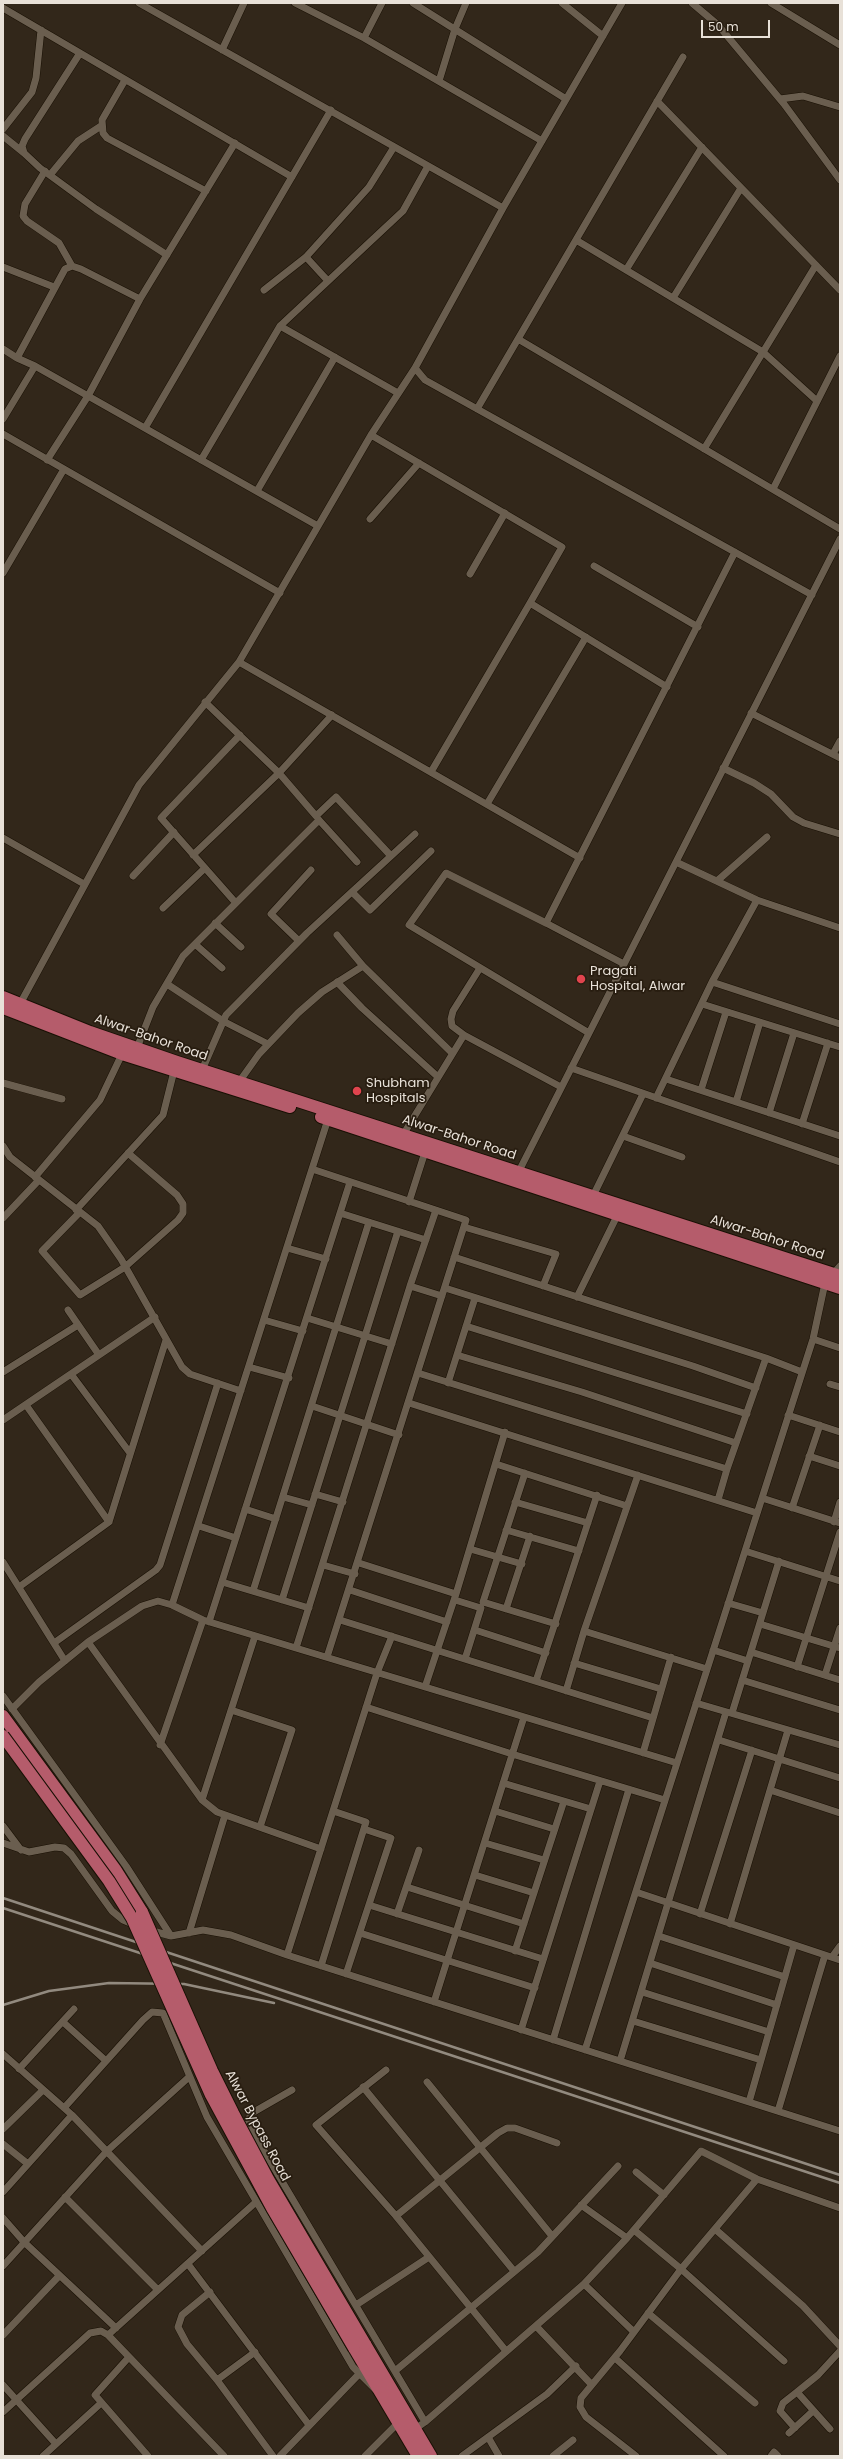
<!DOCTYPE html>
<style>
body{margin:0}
#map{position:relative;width:843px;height:2459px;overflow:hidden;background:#32271a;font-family:Poppins,sans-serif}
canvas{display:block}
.frame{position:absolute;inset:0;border:4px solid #e8e1d8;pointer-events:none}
.scale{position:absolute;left:701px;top:20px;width:69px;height:18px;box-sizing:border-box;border:2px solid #e8e1d8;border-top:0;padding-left:5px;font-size:12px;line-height:14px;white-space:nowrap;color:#e8e1d8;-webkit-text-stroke:3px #281d10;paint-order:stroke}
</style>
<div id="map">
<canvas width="843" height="2459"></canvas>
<div class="frame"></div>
<div class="scale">50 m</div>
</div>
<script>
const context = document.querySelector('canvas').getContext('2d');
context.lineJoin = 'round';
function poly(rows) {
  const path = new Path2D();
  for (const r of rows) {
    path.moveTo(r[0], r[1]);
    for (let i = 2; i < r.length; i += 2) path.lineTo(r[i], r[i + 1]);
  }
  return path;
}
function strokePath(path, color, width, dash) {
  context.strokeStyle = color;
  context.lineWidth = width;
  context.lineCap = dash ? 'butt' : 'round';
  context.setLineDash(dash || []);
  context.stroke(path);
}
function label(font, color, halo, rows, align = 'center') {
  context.font = font + ' Poppins,sans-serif';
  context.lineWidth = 3.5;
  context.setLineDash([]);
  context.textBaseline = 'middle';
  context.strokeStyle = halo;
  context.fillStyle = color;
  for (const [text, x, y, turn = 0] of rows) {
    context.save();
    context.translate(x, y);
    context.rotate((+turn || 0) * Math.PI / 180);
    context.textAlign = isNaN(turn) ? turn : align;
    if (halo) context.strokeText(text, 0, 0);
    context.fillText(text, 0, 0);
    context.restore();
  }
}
const minor = poly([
 [139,3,503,208],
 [295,3,364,38,542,141],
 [413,3,566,99],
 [562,3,603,36],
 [622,3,503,208,415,368,425,380,812,595],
 [692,3,718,25,784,104,840,180],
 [771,3,840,45],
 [3,8,292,177],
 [364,38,382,3],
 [222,50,244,3],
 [80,53,25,139,22,146,24,153,40,168,96,209,167,255],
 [125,80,102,120,103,133,107,138,206,191],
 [439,81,455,29,466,3],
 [780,99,803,96,840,107],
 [657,101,840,290],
 [3,129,32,92,36,78,41,30],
 [3,136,24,153],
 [45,171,25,204,23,216,27,221,59,243,72,266],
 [50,175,78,141,101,126],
 [576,240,763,352,817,401],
 [306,257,328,281],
 [3,267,54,287],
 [626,270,702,147],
 [264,290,306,257,369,187,394,147],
 [673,298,741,188],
 [140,299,81,269,72,266,65,269,17,358,35,366,318,526],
 [280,326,398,393],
 [518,339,840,529],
 [3,349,17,358],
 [477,409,683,57],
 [3,419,35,366],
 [145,428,331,110],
 [3,434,280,593],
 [371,435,562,547,530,603,667,687],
 [704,449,816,265],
 [47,460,88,396,140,299,235,143],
 [201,460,280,326,403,211,428,166],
 [773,489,840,356],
 [257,491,335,357],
 [370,519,419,463],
 [594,566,698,627],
 [3,573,64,469],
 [470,574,505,513],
 [239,662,580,858],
 [205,702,279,773,316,816,336,797,391,856],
 [751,713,840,758],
 [833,754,840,741],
 [723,768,754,783,771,794,793,817,804,823,840,834],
 [431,772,530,603],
 [487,804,586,637],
 [3,838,84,884],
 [193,855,279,773,332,715],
 [676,862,757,900,840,928],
 [133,876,174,832],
 [717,881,767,837],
 [352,892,370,910,431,851],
 [235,902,161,818,240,735],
 [163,908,205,868],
 [215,923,241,947],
 [546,923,446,873,409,925,589,1033],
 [337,935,363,966,452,1053],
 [299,941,271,914,311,870],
 [195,944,222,968],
 [624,964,546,923,735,552],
 [337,982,362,1008,438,1077],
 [712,982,840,1024],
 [167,984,223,1021,268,1044],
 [20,1004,139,785,239,662,371,435,415,368],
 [702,1004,840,1047],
 [464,1035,561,1087],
 [137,1048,153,1007,183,956,319,820,357,862],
 [571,1068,840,1162],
 [202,1070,226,1015,307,933,415,834],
 [666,1079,840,1136],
 [239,1082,259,1054,298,1013,322,992,363,966],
 [3,1083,62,1099],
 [701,1090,726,1012],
 [656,1098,712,982,757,900],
 [736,1102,760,1022],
 [769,1113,794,1033],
 [802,1124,828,1043],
 [403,1135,464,1035,452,1026,451,1019,453,1011,480,968],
 [623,1136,682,1157],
 [3,1146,10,1157,98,1226,121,1259,182,1367,190,1374,241,1391],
 [312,1169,466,1220,327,1657],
 [517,1175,840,539],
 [35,1177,100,1100,122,1054],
 [593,1196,643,1094],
 [409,1202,425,1152],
 [76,1210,163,1115,174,1071],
 [80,1212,42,1251,80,1295,125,1267,178,1220,183,1213,183,1204,177,1195,128,1153],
 [340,1213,426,1240],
 [3,1218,38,1181],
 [464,1227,556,1254,543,1286],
 [287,1248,326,1259],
 [454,1257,766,1358,802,1372],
 [410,1286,442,1296],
 [445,1288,693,1366,756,1388],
 [577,1297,618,1214],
 [68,1310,99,1355],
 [307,1318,392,1344],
 [264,1320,303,1331],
 [466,1326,747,1414],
 [813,1339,840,1348],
 [457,1355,582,1392,736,1443],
 [249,1367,289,1378],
 [3,1372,78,1325],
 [418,1373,727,1469],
 [71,1374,130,1453],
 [448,1383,475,1298],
 [830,1384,840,1387],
 [409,1403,757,1513],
 [26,1405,109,1522],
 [312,1406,399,1435],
 [788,1415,840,1432],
 [3,1420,155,1317],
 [809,1456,840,1466],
 [496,1464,627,1506],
 [525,1473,483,1602,556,1624],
 [315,1494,343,1502],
 [283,1497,312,1505],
 [762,1498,840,1523],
 [718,1500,727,1469,766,1358],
 [515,1502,588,1523],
 [792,1508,820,1425],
 [245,1509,276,1519],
 [834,1522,840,1502],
 [199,1526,236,1538],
 [506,1530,579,1551],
 [470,1549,522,1564],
 [745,1551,840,1581],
 [3,1562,65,1661],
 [359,1563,456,1594],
 [323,1565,355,1574],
 [222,1582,309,1608],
 [19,1587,109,1522,166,1340],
 [350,1590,447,1622],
 [253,1591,369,1222],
 [282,1600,398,1231],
 [455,1600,481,1608,465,1659],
 [728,1603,763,1613],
 [172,1605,203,1620,677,1763],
 [506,1609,530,1536],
 [340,1620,653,1718],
 [209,1622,350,1182],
 [760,1624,840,1648],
 [475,1630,546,1653],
 [584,1631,707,1669],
 [88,1642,202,1800,217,1812,321,1849],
 [54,1643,156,1570,160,1565,218,1383],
 [296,1648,410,1286,436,1210],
 [713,1650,748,1661],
 [751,1652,840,1680],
 [574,1663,661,1689],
 [797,1667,840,1532],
 [825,1675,840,1628],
 [742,1680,840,1710],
 [536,1681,597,1495],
 [425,1687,456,1594,505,1432],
 [566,1691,584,1631,638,1475],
 [3,1696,126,1866,171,1936,203,1930,231,1935,287,1955,840,2131],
 [696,1703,840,1745],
 [366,1707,512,1754,665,1800],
 [12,1709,39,1682,88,1642,142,1606,158,1601,172,1605,329,1116],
 [231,1710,292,1730,260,1827],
 [732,1713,779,1561],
 [719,1740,840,1778],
 [160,1745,203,1620],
 [643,1753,671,1657],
 [503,1783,591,1809],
 [770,1790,840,1813],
 [202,1800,255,1636],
 [495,1811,554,1829],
 [3,1826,21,1850],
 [3,1843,29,1852,55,1847,64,1848,71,1854,112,1911,123,1920,135,1925],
 [485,1843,544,1860],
 [475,1875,534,1893],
 [407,1887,524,1924],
 [636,1892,840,1960],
 [369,1905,543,1959],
 [397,1914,419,1850],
 [700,1914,752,1750],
 [730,1924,788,1730],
 [149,1930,171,1936],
 [189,1933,225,1815],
 [360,1933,535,1988],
 [659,1936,785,1977],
 [515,1951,564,1801],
 [287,1955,377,1673,392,1636],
 [832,1957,840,1946],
 [650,1963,777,2005],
 [321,1966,366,1822,333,1811],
 [346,1974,391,1838,364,1829],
 [642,1992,769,2032],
 [434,2002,524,1717],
 [633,2021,761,2060],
 [63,2022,105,2060],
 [521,2030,600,1781],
 [553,2040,629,1789],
 [585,2050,813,1339,825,1283,840,1266],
 [3,2054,72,2115,202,2251],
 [620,2061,726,1712],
 [19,2069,74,2009],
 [386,2070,316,2125,396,2216,506,2351],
 [427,2082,552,2236],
 [363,2087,514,2271],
 [292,2090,252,2113,248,2120,248,2124,425,2422],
 [749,2102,794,1945],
 [64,2108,143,2020,152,2012,163,2013,207,2117,353,2367,375,2389],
 [778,2111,825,1955],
 [3,2129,43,2090],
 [3,2144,28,2164],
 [636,2172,664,2195],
 [3,2192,72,2115],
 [65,2197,158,2290],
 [581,2205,627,2238],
 [396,2216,498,2133,507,2128,515,2128,557,2143],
 [3,2218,24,2242,116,2328],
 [715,2229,803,2306,840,2346],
 [634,2230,681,2269,784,2361],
 [188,2264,309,2425],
 [3,2266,107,2151,189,2077],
 [584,2284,634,2332],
 [210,2292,182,2315,178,2327,187,2344,217,2380,273,2456],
 [356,2305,429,2257],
 [648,2313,755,2403],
 [536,2326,591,2384],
 [3,2335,59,2276],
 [108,2335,224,2456],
 [129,2357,95,2395,148,2456],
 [615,2358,724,2456],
 [395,2371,538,2252,618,2166],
 [217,2380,255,2352],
 [3,2385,56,2444],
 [3,2412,90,2333,101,2331,108,2335,256,2202],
 [795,2428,780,2411,783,2403,797,2392],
 [415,2429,425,2422,584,2284,627,2238,701,2151,757,2179,840,2208],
 [830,2429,797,2392,818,2375,840,2351],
 [789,2433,813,2411],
 [488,2437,499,2456],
 [43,2456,100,2404],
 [280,2456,359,2374],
 [365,2456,398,2423],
 [462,2456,547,2394,576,2366],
 [553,2456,573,2440],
 [636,2456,586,2417,580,2407,581,2398,620,2351,681,2269,757,2179],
 [771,2456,774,2452,778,2456]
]);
const primary = poly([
 [3,997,90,1032,177,1062,840,1276],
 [3,1008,122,1054,290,1107],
 [321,1117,840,1288],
 [3,1716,115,1869,142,1912],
 [365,2344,431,2456],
 [354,2348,418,2456]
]);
strokePath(minor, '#191004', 8);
strokePath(primary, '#191004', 14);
strokePath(minor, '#6a5e4f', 7);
strokePath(primary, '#b55c6b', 12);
strokePath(poly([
 [3,1898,840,2175],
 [3,1908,840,2183],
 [3,2005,49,1991,109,1983,184,1984,274,2003]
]), '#928a7f', 2.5);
const primaryBridge = poly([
 [3,1736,109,1881,132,1918,211,2095,272,2208,354,2348],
 [142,1912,212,2071,233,2113,268,2179,365,2344]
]);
strokePath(primaryBridge, '#191004', 14, []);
strokePath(primaryBridge, '#b55c6b', 12);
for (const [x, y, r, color] of [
 [581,979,5,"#e0444e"],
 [357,1091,5,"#e0444e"]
]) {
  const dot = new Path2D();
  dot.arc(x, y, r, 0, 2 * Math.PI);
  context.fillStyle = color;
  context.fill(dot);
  strokePath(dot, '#281d10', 1.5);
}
label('13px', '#e8e1d8', '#281d10', [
 ["Pragati",590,972],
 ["Hospital, Alwar",590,987],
 ["Shubham",366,1084],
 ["Hospitals",366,1099]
], 'left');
label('13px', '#e8e1d8', '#281d10', [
 ["Alwar-Bahor Road",151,1038,19],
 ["Alwar-Bahor Road",459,1138,18],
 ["Alwar-Bahor Road",767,1238,18],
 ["Alwar Bypass Road",257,2126,62]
]);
</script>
